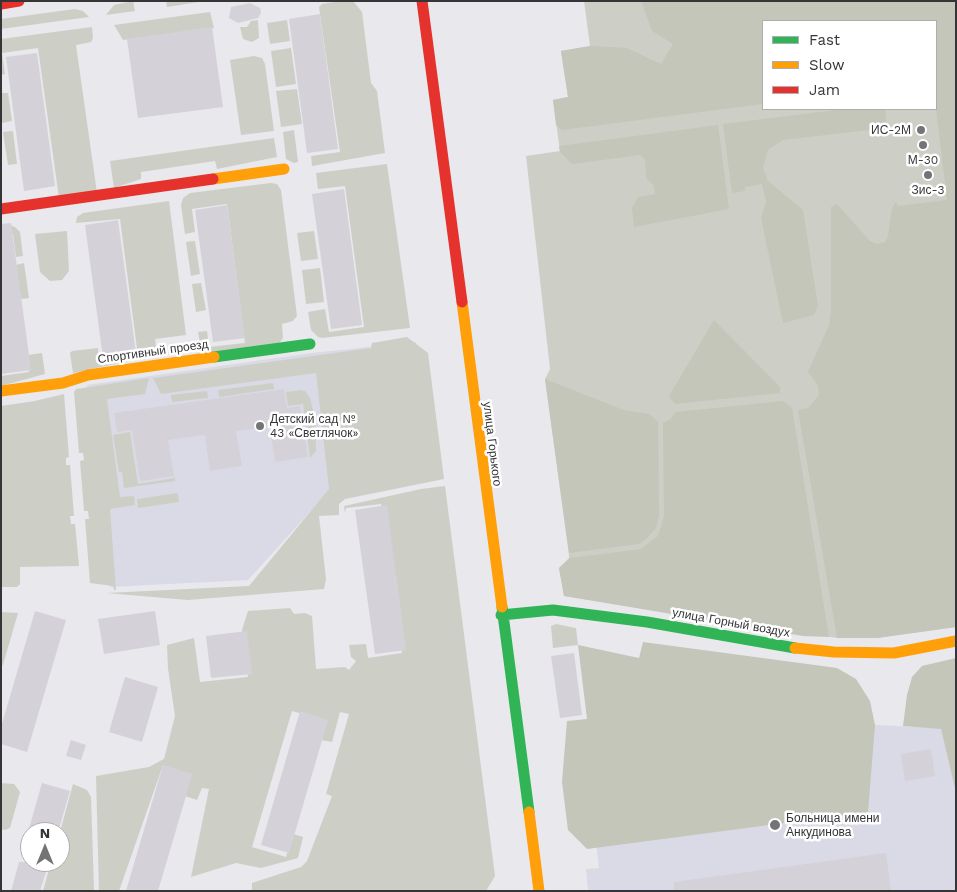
<!DOCTYPE html>
<meta charset="utf-8">
<style>
body{margin:0}
#map{position:relative;width:957px;height:892px;overflow:hidden;background:#e8e8ed;font-family:"Work Sans",sans-serif}
canvas{display:block}
.frame{position:absolute;inset:0;border:2px solid #353538;pointer-events:none}
.legend{position:absolute;left:762px;top:20px;width:175px;height:90px;box-sizing:border-box;background:#fff;border:1px solid #aeaeaf;margin:0;padding:6px 9px;list-style:none;font-size:15px;color:#353538}
.legend li{display:flex;align-items:center;gap:10px;height:25px}
.legend b{width:25px;border:1px solid #aeaeaf}
.north{position:absolute;left:20px;top:822px;width:50px;height:50px;box-sizing:border-box;background:#fff;border:1px solid #aeaeaf;border-radius:50%;rotate:0deg;font-size:14px;font-weight:700;line-height:20px;text-align:center;color:#353538}
.north::after{content:'';display:block;margin:auto;width:18px;height:22px;background:#747477;clip-path:polygon(50% 0,100% 100%,50% 72%,0 100%)}
</style>
<div id="map">
<canvas width="957" height="892"></canvas>
<div class="frame"></div>
<ul class="legend">
<li><b style="height:6px;background:#30b455"></b>Fast</li>
<li><b style="height:6px;background:#ff9f0a"></b>Slow</li>
<li><b style="height:6px;background:#e5322d"></b>Jam</li>
</ul>
<div class="north">N</div>
</div>
<script>
const context = document.querySelector('canvas').getContext('2d');
context.lineJoin = 'round';
function paint(path, color) {
  context.fillStyle = color;
  context.fill(path, 'evenodd');
}
function poly(rows) {
  const path = new Path2D();
  for (const r of rows) {
    path.moveTo(r[0], r[1]);
    for (let i = 2; i < r.length; i += 2) path.lineTo(r[i], r[i + 1]);
  }
  return path;
}
function strokePath(path, color, width, dash) {
  context.strokeStyle = color;
  context.lineWidth = width;
  context.lineCap = dash ? 'butt' : 'round';
  context.setLineDash(dash || []);
  context.stroke(path);
}
function label(font, color, halo, rows, align = 'center') {
  context.font = font + ' "Work Sans",sans-serif';
  context.lineWidth = 5;
  context.setLineDash([]);
  context.textBaseline = 'middle';
  context.strokeStyle = halo;
  context.fillStyle = color;
  for (const [text, x, y, turn = 0] of rows) {
    context.save();
    context.translate(x, y);
    context.rotate((+turn || 0) * Math.PI / 180);
    context.textAlign = isNaN(turn) ? turn : align;
    if (halo) context.strokeText(text, 0, 0);
    context.fillText(text, 0, 0);
    context.restore();
  }
}
paint(poly([
 [416,342,434,466,339,480,248,580,110,587,87,385,312,353],
 [875,725,941,728,956,793,956,891,588,891,586,869,599,868,589,781]
]), '#d9dae5');
paint(poly([
 [133,1,135,11,106,15,114,5],
 [166,1,205,1,167,7],
 [340,1,354,2,362,12,371,83,377,91,385,153,312,166,311,156,340,152,319,7,322,4],
 [584,1,956,1,956,627,877,638,837,638,564,596,559,568,569,558,569,555,545,379,550,369,526,156,560,151,553,100,568,97,561,51,590,46],
 [763,21,936,21,936,109,763,109],
 [75,9,83,11,89,17,1,29,1,19],
 [210,12,214,28,123,40,114,25],
 [258,20,259,38,252,42,243,39,240,27,247,27,251,21],
 [287,20,290,41,270,44,267,23],
 [92,27,93,38,91,42,76,45,97,193,59,198,38,48,2,53,5,74,1,75,1,39],
 [291,48,296,84,276,87,271,51],
 [254,56,262,58,265,64,274,131,241,135,230,60],
 [297,89,302,124,281,127,276,91],
 [1,93,8,93,12,121,2,123],
 [294,130,298,162,294,163,286,159,283,132],
 [13,131,17,164,8,165,3,132],
 [274,138,277,157,217,169,215,161,141,172,141,179,114,188,110,161],
 [387,164,410,328,322,338,318,337,311,330,308,312,325,309,329,332,364,327,345,186,318,189,316,173],
 [271,183,277,184,281,190,297,316,293,321,282,324,283,338,276,347,207,357,201,348,198,332,207,331,209,347,245,343,227,204,192,209,195,232,185,234,181,205,183,198,190,193],
 [169,201,186,335,155,339,157,355,73,373,70,353,72,351,98,348,99,362,138,356,120,219,76,223,77,217,83,213],
 [9,225,15,227,20,232,23,256,16,257,13,234,1,235],
 [67,231,69,271,62,280,50,281,40,272,35,234],
 [314,231,318,259,301,261,297,233],
 [195,241,200,274,191,276,186,242],
 [24,263,29,298,21,299,16,265],
 [320,268,324,302,306,304,302,270],
 [201,283,206,310,196,312,192,284],
 [407,337,428,353,444,479,345,499,339,504,339,515,319,516,326,579,324,589,188,600,106,593,249,586,329,489,316,373,161,394,153,378,371,348,372,343],
 [42,353,45,374,1,386,1,376,29,372,28,355],
 [149,378,145,394,107,399,120,497,134,496,135,505,110,509,116,590,114,590,113,586,90,583,85,519,89,519,88,511,84,511,80,461,84,460,83,453,79,453,74,392,76,389],
 [273,383,274,389,219,397,218,390],
 [301,390,305,391,310,398,315,418,316,451,310,458,303,404,288,406,286,392],
 [207,391,208,398,172,402,171,395],
 [64,394,69,457,66,458,66,465,70,465,74,516,70,516,71,524,75,524,79,566,20,567,20,584,17,587,1,587,1,406,35,401],
 [130,432,138,484,175,478,175,481,124,488,122,472,119,472,113,435],
 [445,486,495,876,486,891,252,891,252,883,301,867,307,861,332,796,326,794,349,714,340,712,332,742,321,740,326,721,292,711,252,847,286,857,293,834,303,837,298,858,261,868,236,863,191,877,209,789,202,788,197,800,185,796,163,765,119,891,99,891,96,776,149,767,164,759,175,716,168,669,167,645,194,638,200,682,248,677,242,630,248,611,290,608,294,614,305,613,312,616,316,669,345,667,349,670,356,661,351,657,349,645,366,644,368,658,402,653,381,504,346,508,345,513,344,506,421,489],
 [178,493,179,502,138,508,137,499],
 [1,612,18,613,3,665,1,664],
 [556,624,576,628,578,645,553,648,551,626],
 [1,783,14,784,20,792,10,828,5,830,1,829],
 [73,784,87,790,91,797,94,891,43,891,51,862,60,862,60,832]
]), '#cdcfc7');
paint(poly([
 [641,1,956,1,956,627,877,638,837,638,798,410,808,408,819,395,818,385,808,372,829,325,831,312,831,207,837,204,870,241,877,244,885,242,888,236,892,208,896,202,898,206,947,200,936,109,936,21,763,21,763,104,562,130,556,125,553,100,568,97,561,51,590,46,627,48,661,64,673,44,652,31],
 [844,109,885,109,887,128,783,140,768,150,763,168,768,181,803,210,818,306,814,315,783,323,761,218,766,202,762,184,745,187,745,191,732,193,723,124],
 [718,125,729,209,634,227,632,208,638,197,655,194,654,186,646,178,645,160,640,155,572,164,560,152,559,146],
 [714,320,780,387,780,393,675,404,669,396],
 [545,379,624,410,649,414,658,422,659,515,656,528,644,541,639,544,569,553],
 [783,401,792,408,829,637,803,636,564,596,559,568,570,558,641,549,658,536,664,516,663,423,671,419,676,412],
 [643,642,837,668,856,679,870,701,875,725,868,812,587,849,568,830,562,782,567,721,587,719,578,645,639,658],
 [956,658,956,793,941,729,903,726,907,695,912,677,922,666]
]), '#c3c6b9');
paint(poly([
 [250,3,260,8,261,13,258,18,238,23,229,18,231,7],
 [320,14,338,149,307,153,289,19],
 [212,27,223,107,138,118,127,39],
 [37,53,55,186,24,191,6,57],
 [344,189,362,325,331,329,312,194],
 [227,205,245,338,213,342,195,210],
 [118,220,136,353,103,358,85,225],
 [11,223,31,370,1,374,1,224],
 [284,389,287,408,300,406,308,457,275,462,270,426,236,431,242,466,210,471,205,435,168,440,174,476,140,481,132,430,117,432,114,413],
 [387,505,406,650,375,654,355,510],
 [35,611,66,620,27,752,1,744,1,727],
 [155,611,160,645,104,654,98,619],
 [247,631,252,674,211,678,206,636],
 [574,653,582,715,560,718,551,656],
 [125,677,158,687,142,742,109,732],
 [300,711,328,720,289,853,261,845],
 [71,740,86,745,81,760,66,756],
 [931,749,935,776,905,781,901,754],
 [163,765,192,774,186,796,158,891,126,891],
 [42,783,70,791,58,832,28,832],
 [886,853,891,891,674,891,674,882],
 [19,862,49,862,40,891,11,891]
]), '#d5d1d8');
strokePath(poly([
 [214,357,310,344],
 [502,607,529,812],
 [501,615,553,610,647,622,795,648]
]), '#30b455', 11);
strokePath(poly([
 [213,179,284,169],
 [462,302,502,607],
 [1,391,63,383,88,375,214,357],
 [795,648,834,652,894,653,956,641],
 [529,812,539,891]
]), '#ff9f0a', 11);
strokePath(poly([
 [422,1,462,302],
 [1,4,19,1],
 [1,209,213,179]
]), '#e5322d', 11);
for (const [x, y, r, color] of [
 [921,130,5,"#747477"],
 [923,145,5,"#747477"],
 [928,175,5,"#747477"],
 [260,426,5,"#747477"],
 [775,825,6,"#747477"]
]) {
  const dot = new Path2D();
  dot.arc(x, y, r, 0, 2 * Math.PI);
  context.fillStyle = color;
  context.fill(dot);
  strokePath(dot, '#fff', 2);
}
label('12px', '#353538', '#fff', [
 ["ИС-2М",911,130,"right"],
 ["М-30",923,160],
 ["Зис-3",928,190],
 ["Детский сад №",270,419,"left"],
 ["43 «Светлячок»",270,433,"left"],
 ["Больница имени",786,818,"left"],
 ["Анкудинова",786,832,"left"]
]);
label('12px', '#353538', '#fff', [
 ["Спортивный проезд",153,352,-8],
 ["улица Горького",492,444,83],
 ["улица Горный воздух",731,623,10]
]);
</script>
